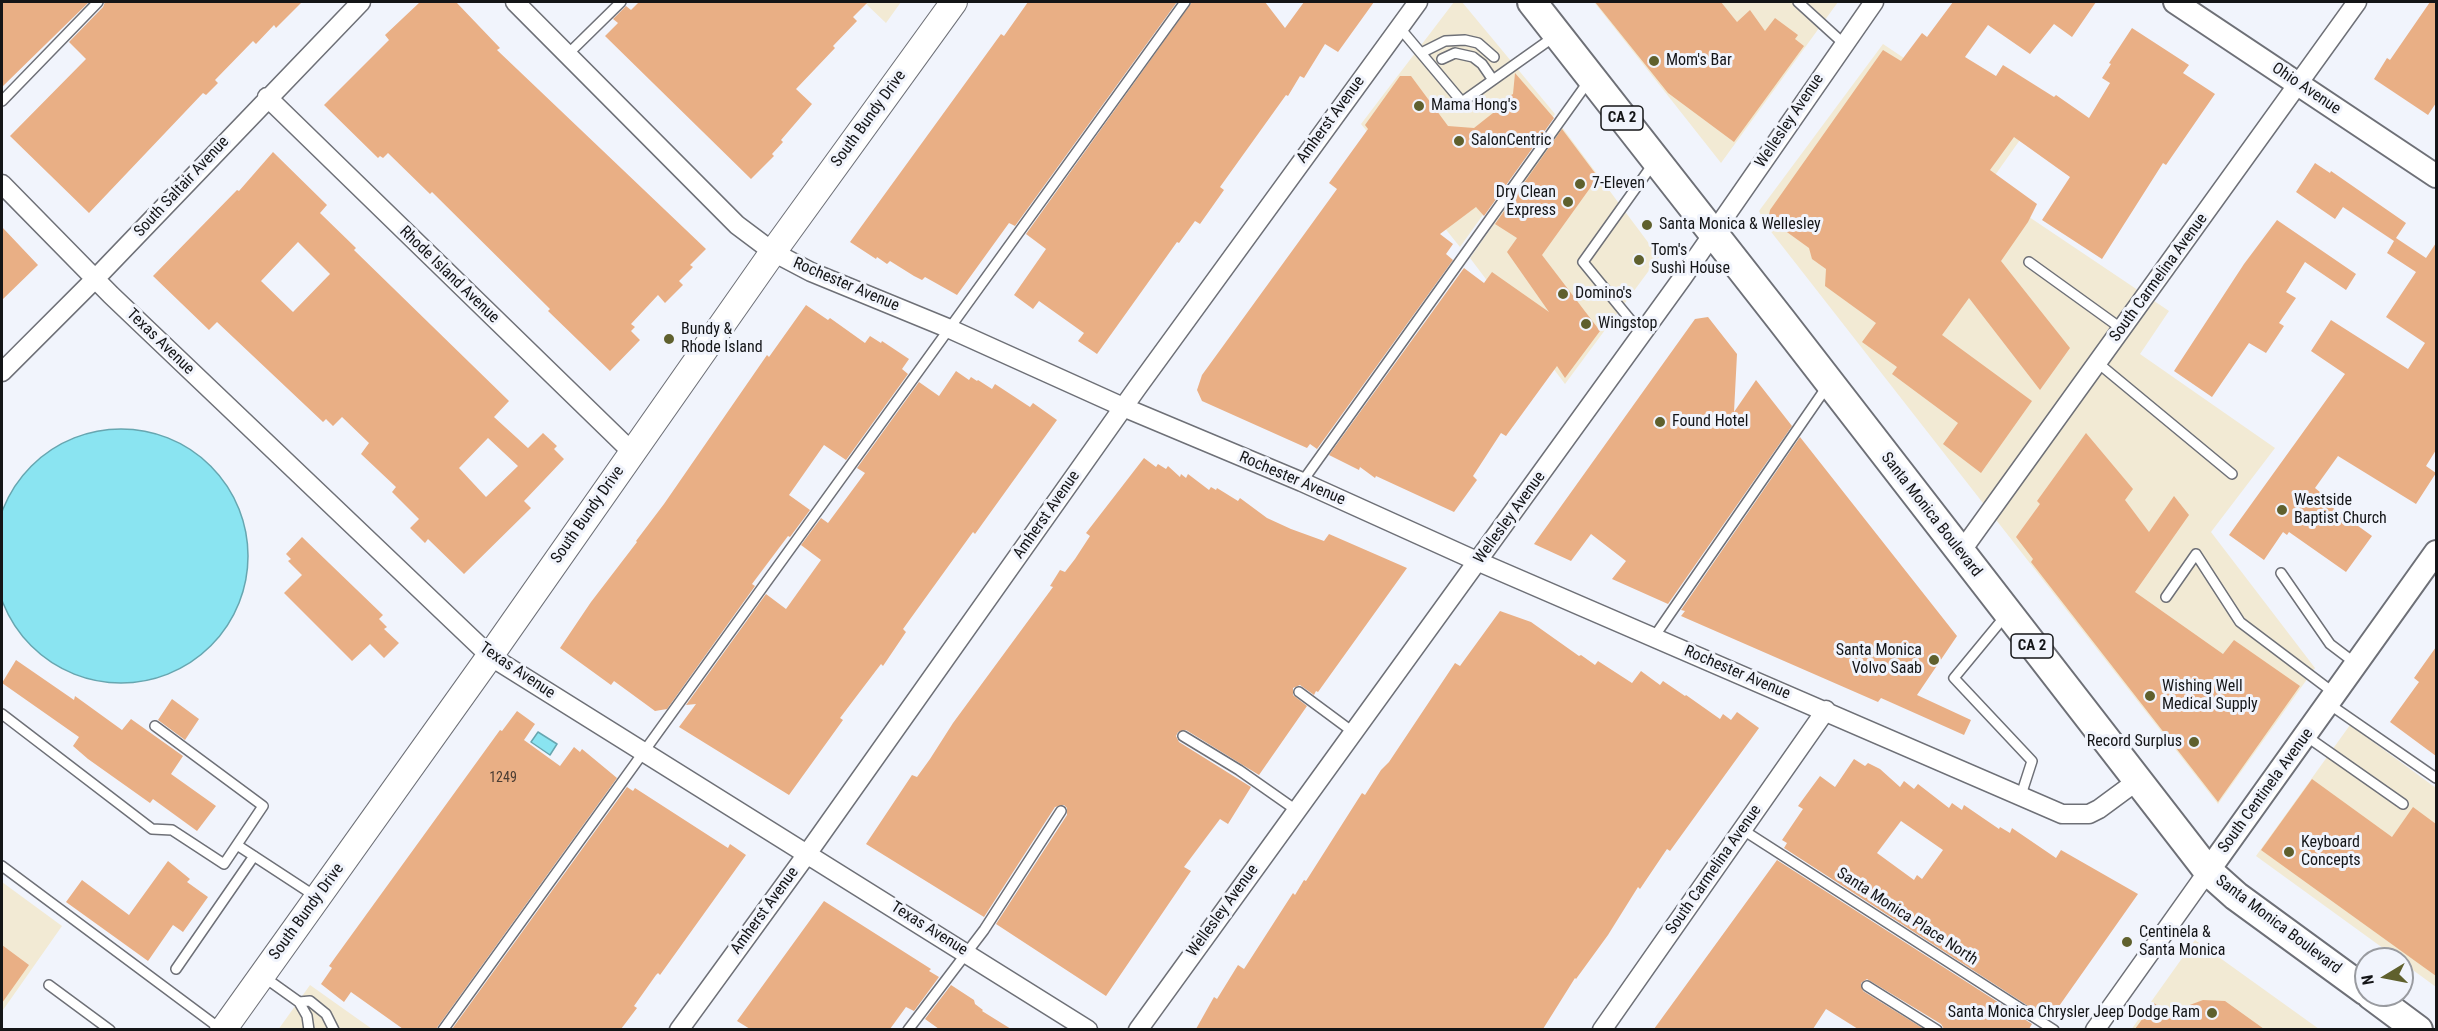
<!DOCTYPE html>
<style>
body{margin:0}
#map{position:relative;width:2438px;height:1031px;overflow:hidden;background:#f1f4fc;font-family:"Roboto Condensed",sans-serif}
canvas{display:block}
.frame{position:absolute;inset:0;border:3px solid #141517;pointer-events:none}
.north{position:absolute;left:2354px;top:947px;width:60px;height:60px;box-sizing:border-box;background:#f1f4fc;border:2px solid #999ba0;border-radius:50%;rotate:260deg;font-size:16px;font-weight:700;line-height:24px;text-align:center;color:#141517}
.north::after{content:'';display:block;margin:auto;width:21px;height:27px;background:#5f602d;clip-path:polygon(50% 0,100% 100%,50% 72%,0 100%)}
</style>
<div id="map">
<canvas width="2438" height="1031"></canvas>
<div class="frame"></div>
<div class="north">N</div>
</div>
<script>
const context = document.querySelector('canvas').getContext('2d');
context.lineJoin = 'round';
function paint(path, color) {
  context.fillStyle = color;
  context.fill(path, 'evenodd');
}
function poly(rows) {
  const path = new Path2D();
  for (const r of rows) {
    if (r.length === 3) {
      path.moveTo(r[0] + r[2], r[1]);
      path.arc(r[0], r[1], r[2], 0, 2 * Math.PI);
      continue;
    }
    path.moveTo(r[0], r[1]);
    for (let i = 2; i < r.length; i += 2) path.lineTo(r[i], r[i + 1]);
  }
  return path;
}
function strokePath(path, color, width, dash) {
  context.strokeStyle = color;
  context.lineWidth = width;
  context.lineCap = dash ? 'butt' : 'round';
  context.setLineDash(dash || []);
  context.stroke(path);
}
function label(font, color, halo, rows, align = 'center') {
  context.font = font + ' "Roboto Condensed",sans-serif';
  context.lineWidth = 6;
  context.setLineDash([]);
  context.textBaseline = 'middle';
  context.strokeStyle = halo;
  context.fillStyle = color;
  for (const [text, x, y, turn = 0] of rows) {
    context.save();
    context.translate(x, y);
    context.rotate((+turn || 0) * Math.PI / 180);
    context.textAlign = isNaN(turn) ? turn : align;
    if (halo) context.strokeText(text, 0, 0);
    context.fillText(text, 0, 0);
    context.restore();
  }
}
paint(poly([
 [864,2,901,2,886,23],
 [1454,2,1462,2,1555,114,1460,247,1361,124],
 [1594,2,1838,2,1721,163],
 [1883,44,2022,137,1986,188,2169,311,2140,354,2275,448,2211,532,2315,668,2218,804,1765,224,1759,211],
 [1562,127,1659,257,1565,384,1470,258],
 [2350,725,2436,788,2436,987,2402,962,2402,959,2398,959,2256,856],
 [2,882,62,926,3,1010,2,1009],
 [2195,940,2319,1029,2131,1030],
 [310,985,372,1029,278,1030]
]), '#f2ead4');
const water = poly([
 [121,556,127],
 [538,732,557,744,550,755,531,742,538,732]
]);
paint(water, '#8ae4f1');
strokePath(water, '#67a6b0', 1.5);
paint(poly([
 [2,2,89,2,2,87],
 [105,2,302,2,276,28,274,25,256,44,253,41,215,80,218,83,206,95,203,93,89,213,10,136,86,59,69,42,103,7],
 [420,2,456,2,500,48,497,50,706,249,690,265,693,267,679,281,683,285,665,303,658,295,631,324,635,327,631,331,640,340,610,371,548,311,550,309,432,192,430,194,388,153,383,158,380,156,378,158,324,105,389,40,385,35],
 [639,2,868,2,853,17,857,21,833,46,835,48,796,89,812,104,781,140,783,142,772,154,774,156,751,179,605,36,618,23,613,19,626,6,631,10],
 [1028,2,1177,2,1015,226,1009,223,957,295,925,277,922,280,914,276,890,261,887,264,877,257,876,259,850,242,1001,34,1004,36],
 [1192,2,1265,2,1285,28,1304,2,1374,2,1338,52,1325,44,1304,78,1300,76,1288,96,1286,95,1220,187,1224,190,1200,224,1195,221,1179,243,1177,242,1097,354,1078,341,1084,333,1039,301,1033,309,1014,295,1046,249,1026,234],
 [1595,2,1721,2,1737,22,1750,10,1765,31,1775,18,1798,35,1795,39,1804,46,1734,142,1668,93],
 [1953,2,2096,2,2072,37,2054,24,2030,54,1988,25,1965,57,1996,76,2003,65,2054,97,2056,95,2089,118,2110,83,2102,78,2111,64,2109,63,2132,28,2189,65,2183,73,2215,94,2166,165,2163,163,2102,259,2042,220,2070,177,2014,137,1990,170,2037,204,2028,222,2001,261,2070,348,2040,390,1969,298,1942,335,2032,401,1981,473,1943,444,1958,423,1892,374,1897,367,1862,342,1876,323,1825,286,1826,269,1812,259,1809,248,1773,222,1769,215,1770,210,1883,50,1901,61,1922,33,1927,37],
 [2430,2,2436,2,2436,103,2428,115,2374,79,2387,58,2390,60],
 [1515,73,1554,118,1484,216,1476,207,1440,234,1453,244,1446,254,1453,260,1317,449,1310,444,1307,448,1202,401,1197,390,1202,375,1337,189,1329,183,1368,129,1365,125,1400,76,1411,76,1448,126,1474,128,1493,113,1500,101,1513,94],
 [1562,129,1598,177,1542,255,1600,331,1565,378,1557,366,1506,436,1501,433,1473,476,1477,480,1454,512,1376,476,1375,478,1360,467,1359,470,1329,455,1464,268,1484,283,1492,272,1549,312,1507,252,1517,238,1495,224],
 [273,152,327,205,320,213,356,248,354,250,509,401,494,417,528,448,543,433,557,446,554,449,564,459,524,501,531,508,464,574,428,539,425,543,410,528,419,519,392,492,396,487,361,454,369,443,342,417,333,426,326,419,323,422,217,322,209,330,153,276,237,190,239,191],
 [298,242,330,274,293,312,261,281],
 [488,438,518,466,486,497,459,468],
 [2315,163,2330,173,2331,171,2406,223,2396,238,2426,258,2436,243,2436,450,2426,466,2436,473,2416,504,2338,456,2315,488,2331,501,2329,505,2372,536,2346,572,2289,532,2287,535,2283,532,2264,560,2229,535,2345,374,2311,351,2331,320,2408,369,2425,343,2386,317,2416,272,2387,253,2394,241,2343,207,2335,219,2296,192],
 [2277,220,2356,274,2346,290,2305,262,2286,292,2296,298,2279,323,2284,326,2266,353,2249,343,2212,397,2174,371,2244,264],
 [2,227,38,265,2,300],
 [806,305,828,320,830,318,865,343,870,336,881,343,882,341,909,359,902,369,908,374,846,460,824,445,789,495,810,510,790,537,788,536,752,584,755,586,667,709,655,711,614,681,611,685,560,648,591,602,637,542,636,541,664,504,767,355,769,357],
 [1708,317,1737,354,1734,412,1756,380,1792,426,1668,604,1612,579,1626,561,1591,534,1571,561,1534,544,1695,319],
 [956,371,969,380,971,377,977,381,978,380,992,389,995,384,1030,407,1033,403,1057,420,975,534,973,532,903,629,906,632,883,666,881,664,840,718,843,720,789,795,679,727,696,704,686,705,766,594,786,609,821,560,801,545,821,518,828,523,865,473,857,468,919,382,939,396],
 [2086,433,2133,489,2125,500,2149,532,2174,496,2189,515,2135,592,2223,654,2234,640,2300,686,2218,802,2031,562,2033,559,2016,537,2040,504,2037,501],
 [1800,437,1957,636,1917,695,1971,720,1964,735,1881,698,1878,702,1681,616,1685,611,1681,610],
 [1144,458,1156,467,1158,464,1166,469,1168,466,1180,477,1181,474,1186,478,1188,474,1209,490,1211,487,1216,490,1217,488,1238,501,1240,498,1267,518,1291,529,1324,541,1329,534,1407,568,1318,692,1316,691,1314,695,1300,685,1293,688,1293,695,1307,706,1259,775,1186,730,1178,732,1176,736,1179,742,1251,787,1228,824,1220,819,1184,867,1191,871,1106,996,996,924,1067,815,1067,808,1064,805,1055,807,984,917,866,844,912,775,917,777,930,759,953,723,1053,587,1050,586,1060,570,1065,572,1075,559,1090,536,1086,533],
 [302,537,383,615,379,619,387,627,384,629,399,643,384,658,370,644,352,661,284,593,302,575,288,561,291,559,286,554],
 [1500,611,1531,622,1579,656,1581,655,1595,665,1598,661,1632,683,1641,671,1660,685,1663,681,1685,696,1686,695,1720,719,1723,714,1731,720,1737,712,1759,728,1670,851,1667,849,1640,889,1638,887,1608,935,1576,979,1575,978,1543,1029,1196,1029,1214,997,1217,999,1238,965,1244,969,1293,893,1295,895,1304,880,1306,881,1362,793,1365,795,1381,770,1389,762,1455,663,1460,666],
 [2436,647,2436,756,2390,722,2419,682,2414,678],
 [16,660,74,700,75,696,122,730,131,719,183,756,171,774,216,806,197,831,153,799,150,803,88,759,73,746,79,737,2,683],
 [172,699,199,719,185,740,158,720],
 [517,711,535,724,524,740,560,766,574,747,580,752,582,749,617,778,436,1029,403,1029,351,992,344,1002,321,984,332,968,329,966,500,730,502,731],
 [1854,759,1865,766,1868,763,1880,769,1900,787,1904,781,1914,789,1918,784,1949,808,1952,803,1962,810,1964,805,1999,829,2000,827,2010,833,2012,828,2056,858,2061,850,2138,894,2057,1009,2046,1003,2039,1013,1784,848,1787,843,1782,840,1803,809,1798,806,1820,776,1835,787],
 [1901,821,1943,850,1922,879,1917,875,1914,880,1877,853],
 [2312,779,2392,837,2413,807,2436,824,2436,976,2261,850],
 [627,787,633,791,635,788,728,848,730,844,746,855,660,975,658,973,656,975,634,1006,637,1008,621,1029,452,1029],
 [1777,860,2032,1024,2029,1029,1944,1029,1941,1024,1867,979,1861,983,1863,991,1924,1029,1858,1029,1826,1009,1813,1029,1654,1029],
 [168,861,190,879,187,882,208,897,183,932,173,925,148,961,66,902,82,880,129,915],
 [824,901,931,969,929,971,939,977,914,1011,906,1007,890,1029,750,1029,737,1021],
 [2,945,29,965,2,1003],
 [951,985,974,1000,975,1004,983,1010,982,1011,1011,1029,939,1029,925,1019],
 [2203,1000,2225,1001,2264,1029,2135,1029,2154,1003,2177,1020,2187,1006]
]), '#e9af85');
const service = poly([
 [1798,2,1843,43],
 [1399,27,1462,102,1555,36],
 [1421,53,1445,41,1465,40,1478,43,1494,57],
 [568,54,621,2],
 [1442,59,1455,53,1473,57,1482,64,1493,80],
 [2,101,98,2],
 [2029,262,2122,329],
 [1642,334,1583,262,1653,164],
 [2098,363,2232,474],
 [1302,482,1588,82],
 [2281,573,2330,644,2355,663],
 [2166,597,2196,554,2240,622,2334,693],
 [2006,615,1954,678,2032,761,2021,795],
 [1654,637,1828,385],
 [1299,692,1353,732],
 [2329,704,2436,778],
 [2,714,152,829,172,830,224,864,263,806,155,726],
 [1183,736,1239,770,1296,810],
 [2306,736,2403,804],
 [1743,830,2054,1030],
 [237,845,315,896],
 [2,866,222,1030],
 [176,969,254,856],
 [264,977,299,1002,307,1016,309,1030],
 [49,985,110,1030],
 [1867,986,1937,1030],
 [299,1002,310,1001,326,1014,334,1030],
 [443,1030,1185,2],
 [908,1030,984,930,1061,811]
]);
const minor = poly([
 [515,2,737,225,773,252,811,272,950,329,1123,407,1302,482,1479,562,2062,814,2089,814,2099,809,2137,781],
 [267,97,632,452],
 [2,184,111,295,490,656,1088,1030],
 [2,372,95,279,361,2],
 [1960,553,2357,2],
 [679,1030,807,854,1137,388,1418,2],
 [1138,1030,1683,277,1874,2],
 [1602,1030,1826,710],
 [2095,1030,2208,871]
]);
const tertiary = poly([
 [2175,2,2436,176],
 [2208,871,2436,552]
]);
const secondary = poly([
 [223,1030,490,656,773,252,954,2]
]);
const primary = poly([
 [1532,2,1782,321,2208,871,2236,896,2366,991],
 [2371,995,2418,1030]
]);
strokePath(service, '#6e7077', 12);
strokePath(minor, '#6e7077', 21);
strokePath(tertiary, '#6e7077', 26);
strokePath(secondary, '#6e7077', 28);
strokePath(primary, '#6e7077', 32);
strokePath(service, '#fff', 9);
strokePath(minor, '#fff', 18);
strokePath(tertiary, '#fff', 22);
strokePath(secondary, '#fff', 26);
strokePath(primary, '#fff', 28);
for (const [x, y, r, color] of [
 [1654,61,6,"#5f602d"],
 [1419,106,6,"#5f602d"],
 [1459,141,6,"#5f602d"],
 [1580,184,6,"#5f602d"],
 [1568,202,6,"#5f602d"],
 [1647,225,6,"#5f602d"],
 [1639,260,6,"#5f602d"],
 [1563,294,6,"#5f602d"],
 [1586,324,6,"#5f602d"],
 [669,339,6,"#5f602d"],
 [1660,422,6,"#5f602d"],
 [2282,510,6,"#5f602d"],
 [1934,660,6,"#5f602d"],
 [2150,696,6,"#5f602d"],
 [2194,742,6,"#5f602d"],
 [2289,852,6,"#5f602d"],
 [2127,942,6,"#5f602d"],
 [2212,1013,6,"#5f602d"]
]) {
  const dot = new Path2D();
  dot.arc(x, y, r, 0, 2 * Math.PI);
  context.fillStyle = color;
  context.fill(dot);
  strokePath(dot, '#f1f4fc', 2);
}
label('14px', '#493c32', null, [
 ["1249",503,778]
]);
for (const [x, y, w] of [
 [1622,118,42],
 [2032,646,42]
]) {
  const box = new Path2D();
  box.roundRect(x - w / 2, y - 12, w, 24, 4.5);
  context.fillStyle = '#f1f4fc';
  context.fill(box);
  strokePath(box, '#141517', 1.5);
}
label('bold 15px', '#141517', null, [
 ["CA 2",1622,118],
 ["CA 2",2032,646]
]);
label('16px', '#141517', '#f1f4fc', [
 ["Mom's Bar",1666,61],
 ["Mama Hong's",1431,106],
 ["SalonCentric",1471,141],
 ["7-Eleven",1592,184],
 ["Dry Clean",1556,193,"right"],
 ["Express",1556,211,"right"],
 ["Santa Monica & Wellesley",1659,225],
 ["Tom's",1651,251],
 ["Sushi House",1651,269],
 ["Domino's",1575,294],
 ["Wingstop",1598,324],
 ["Bundy &",681,330],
 ["Rhode Island",681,348],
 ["Found Hotel",1672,422],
 ["Westside",2294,501],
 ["Baptist Church",2294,519],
 ["Santa Monica",1922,651,"right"],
 ["Volvo Saab",1922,669,"right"],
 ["Wishing Well",2162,687],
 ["Medical Supply",2162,705],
 ["Record Surplus",2182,742,"right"],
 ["Keyboard",2301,843],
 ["Concepts",2301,861],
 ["Centinela &",2139,933],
 ["Santa Monica",2139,951],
 ["Santa Monica Chrysler Jeep Dodge Ram",2200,1013,"right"]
], 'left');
label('16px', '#141517', '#f1f4fc', [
 ["Ohio Avenue",2306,89,34],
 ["South Bundy Drive",869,119,-54],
 ["Amherst Avenue",1331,120,-54],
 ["Wellesley Avenue",1790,121,-56],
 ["South Saltair Avenue",182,187,-47],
 ["Rhode Island Avenue",449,275,44],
 ["South Carmelina Avenue",2159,278,-54],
 ["Rochester Avenue",846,285,23],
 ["Texas Avenue",160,342,44],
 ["Rochester Avenue",1292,479,23],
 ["South Bundy Drive",588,515,-55],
 ["Amherst Avenue",1047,515,-55],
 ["Santa Monica Boulevard",1931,515,52],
 ["Wellesley Avenue",1510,518,-54],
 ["Texas Avenue",517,671,34],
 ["Rochester Avenue",1737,673,23],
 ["South Centinela Avenue",2266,791,-54],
 ["South Carmelina Avenue",1714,870,-55],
 ["Amherst Avenue",765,911,-54],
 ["Wellesley Avenue",1223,911,-54],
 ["South Bundy Drive",307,912,-54],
 ["Santa Monica Place North",1907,917,33],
 ["Santa Monica Boulevard",2278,925,37],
 ["Texas Avenue",929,929,32]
]);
</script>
